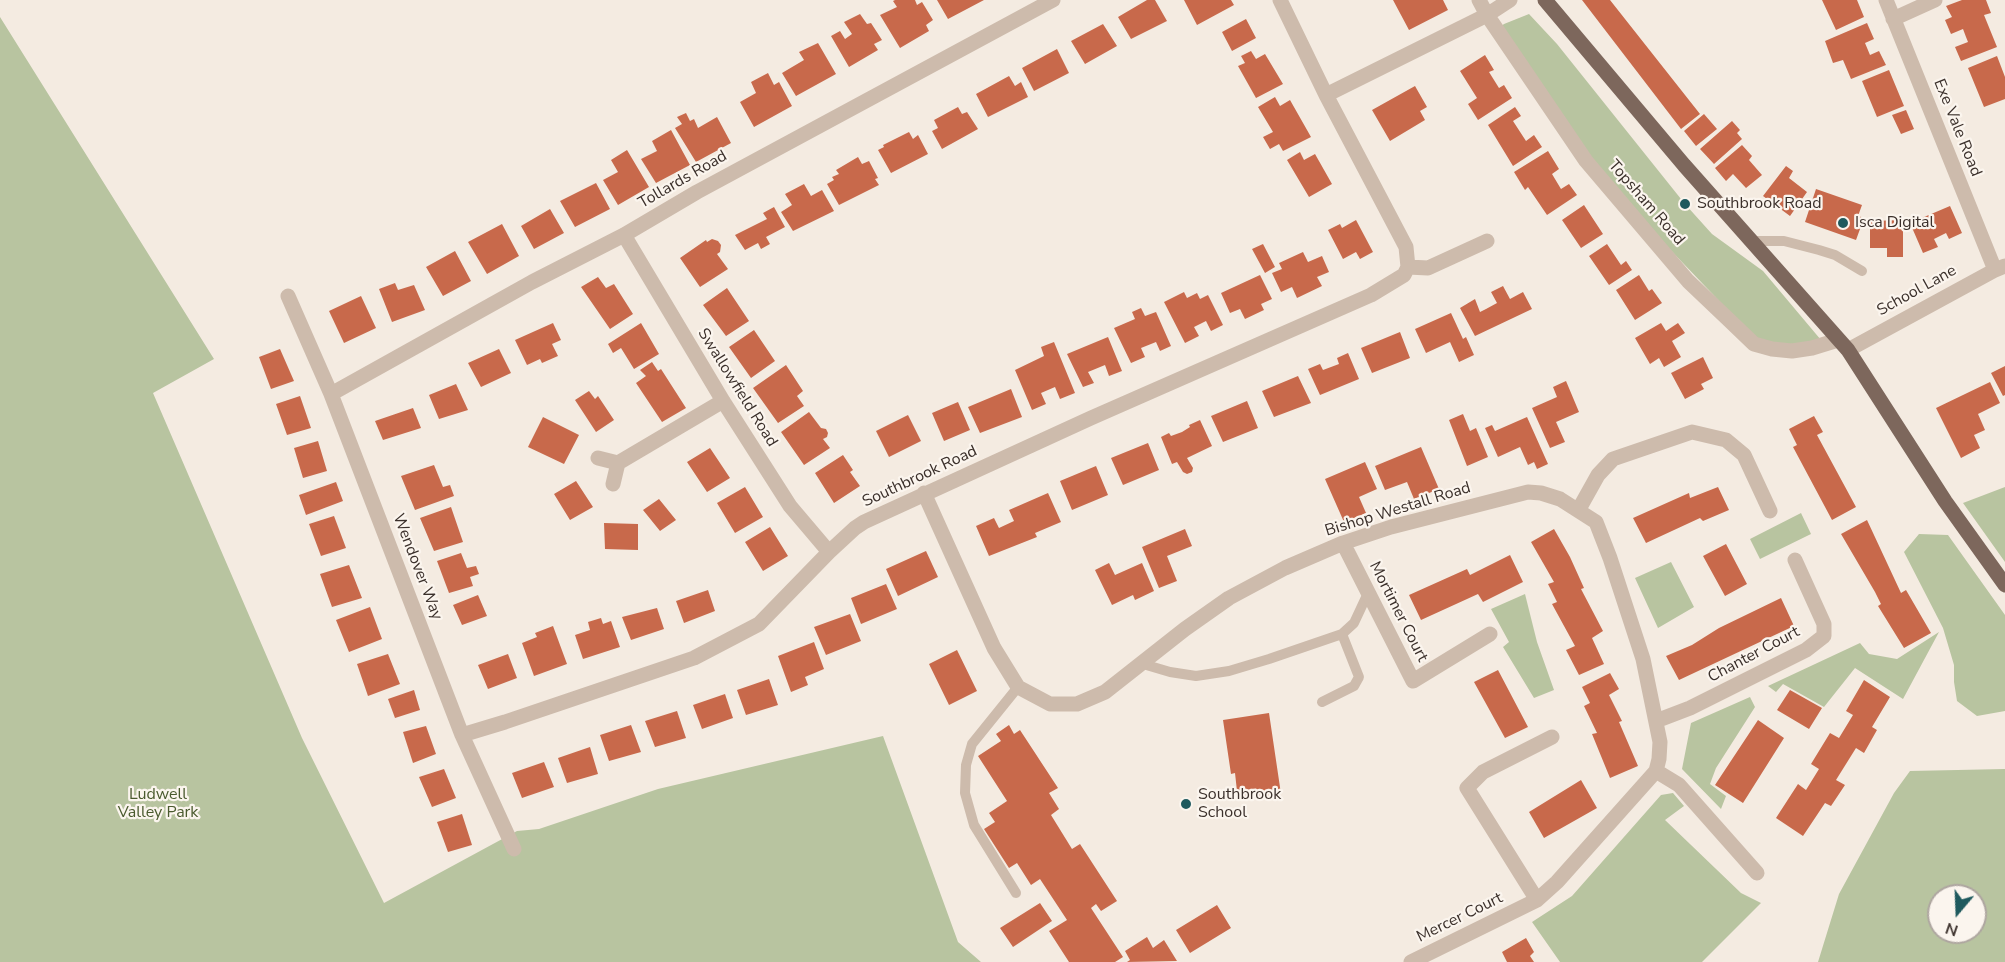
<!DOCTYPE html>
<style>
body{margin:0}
#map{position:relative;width:2005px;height:962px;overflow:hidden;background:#f4ebe1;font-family:"Nunito Sans",sans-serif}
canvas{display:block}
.north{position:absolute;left:1927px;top:884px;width:60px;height:60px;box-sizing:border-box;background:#fbf5ee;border:2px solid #aea6a0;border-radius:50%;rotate:199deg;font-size:16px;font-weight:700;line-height:24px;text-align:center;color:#3b302b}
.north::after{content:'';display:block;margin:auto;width:21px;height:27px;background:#1f5a5e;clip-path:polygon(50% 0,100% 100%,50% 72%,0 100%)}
</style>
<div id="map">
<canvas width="2005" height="962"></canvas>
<div class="north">N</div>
</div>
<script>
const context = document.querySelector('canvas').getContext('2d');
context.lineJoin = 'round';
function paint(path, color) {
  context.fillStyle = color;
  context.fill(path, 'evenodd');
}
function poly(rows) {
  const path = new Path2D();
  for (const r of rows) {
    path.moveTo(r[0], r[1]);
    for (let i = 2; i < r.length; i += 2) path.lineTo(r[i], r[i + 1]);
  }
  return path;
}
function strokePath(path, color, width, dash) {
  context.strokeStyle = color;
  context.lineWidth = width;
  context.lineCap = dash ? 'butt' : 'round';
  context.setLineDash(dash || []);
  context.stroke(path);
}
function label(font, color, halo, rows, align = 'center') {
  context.font = font + ' "Nunito Sans",sans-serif';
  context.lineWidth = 4.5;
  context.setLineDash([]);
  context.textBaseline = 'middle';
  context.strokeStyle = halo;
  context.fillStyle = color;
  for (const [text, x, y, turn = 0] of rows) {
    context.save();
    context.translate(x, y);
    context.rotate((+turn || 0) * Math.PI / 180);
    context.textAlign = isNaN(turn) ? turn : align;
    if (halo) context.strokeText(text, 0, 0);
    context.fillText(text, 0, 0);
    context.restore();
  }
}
paint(poly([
 [1529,14,1557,44,1685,204,1712,234,1763,271,1821,340,1795,346,1765,344,1745,328,1659,238,1581,148,1496,30,1504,24],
 [0,17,214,359,153,393,302,738,384,903,517,831,539,829,658,789,883,736,958,942,981,962,0,962],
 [2005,487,2005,562,1963,503],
 [1801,513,1811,534,1760,559,1750,539],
 [1919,534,1948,535,2005,615,2005,711,1977,716,1957,701,1954,682,1954,665,1943,628,1904,552],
 [1671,562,1694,607,1658,628,1635,578],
 [1525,594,1537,642,1554,690,1534,698,1503,647,1509,642,1491,609],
 [1939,632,1903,699,1855,668,1824,707,1783,684,1776,692,1768,686,1860,643,1869,654,1897,659],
 [1750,697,1755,707,1716,768,1710,784,1726,796,1721,809,1682,769,1691,723],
 [2005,769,2005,962,1818,962,1839,894,1894,793,1910,771],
 [1939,896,1975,896,1975,932,1939,932],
 [1673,793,1684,806,1665,820,1741,893,1761,903,1702,962,1560,962,1532,922,1572,896,1661,795]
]), '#b8c4a0');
paint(poly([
 [895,0,915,0,917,5,922,2,933,20,926,25,929,31,900,48,880,15,897,7,893,1],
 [937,0,984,0,948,19],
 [1147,0,1155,0,1167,21,1131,39,1118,17],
 [1184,0,1231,0,1234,5,1197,25],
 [1393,0,1443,0,1448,10,1409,30],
 [1582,0,1610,0,1700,114,1681,129],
 [1822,0,1857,0,1864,17,1836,30],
 [1962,0,1986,0,1991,13,1984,15,1997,47,1961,61,1955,47,1968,42,1966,37,1963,29,1951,34,1945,20,1952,17,1946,6],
 [860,14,867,24,871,23,882,40,874,44,878,50,849,67,831,36,840,31,845,39,852,34,844,22],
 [1246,19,1256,38,1232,51,1222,32],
 [1867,23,1874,39,1865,43,1870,55,1879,51,1886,65,1851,79,1843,60,1833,63,1825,41],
 [1103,24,1117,46,1085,64,1071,41],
 [818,43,836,74,796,96,782,73,804,60,799,52],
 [1057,49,1069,73,1034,91,1022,68],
 [1251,51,1256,59,1265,54,1283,84,1256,98,1238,66,1245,63,1241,56],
 [1485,55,1494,70,1489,72,1499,88,1504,85,1512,98,1478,120,1468,104,1477,98,1460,71],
 [1997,56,2005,77,2005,99,1984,107,1968,68],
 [1889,70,1904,106,1877,117,1862,81],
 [768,73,774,85,779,82,792,106,754,127,740,102,756,93,751,82],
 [1009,76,1015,86,1021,82,1028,97,988,117,976,94],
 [1415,86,1427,107,1420,111,1425,120,1390,141,1372,110],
 [1275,97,1280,106,1290,100,1311,137,1283,151,1279,144,1270,149,1263,137,1273,132,1258,107],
 [958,107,962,114,967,112,978,129,942,149,932,131,938,128,934,120],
 [1515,107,1521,116,1513,121,1526,141,1534,135,1542,147,1513,166,1488,125],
 [1906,110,1914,129,1901,134,1892,115],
 [686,113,690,121,694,119,698,128,717,117,731,143,696,162,675,128,682,124,677,117],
 [1704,114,1717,129,1696,146,1684,131],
 [1732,121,1740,130,1737,133,1742,139,1714,164,1700,149],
 [671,130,690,165,656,183,641,159,657,151,652,141],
 [909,132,913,139,918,135,928,154,891,173,878,150,884,147,883,145],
 [1742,145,1752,156,1749,160,1762,175,1746,188,1733,174,1726,181,1715,168],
 [627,150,649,187,618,205,603,180,618,172,611,160],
 [1548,151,1559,169,1552,174,1561,189,1569,184,1577,195,1547,215,1528,187,1525,190,1514,172],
 [1300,152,1304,160,1315,154,1332,184,1309,197,1287,160],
 [858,157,862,164,869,161,878,178,875,179,879,185,839,205,827,184,834,180,832,177,839,174,836,170],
 [1786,166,1793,171,1789,178,1807,192,1790,216,1763,196],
 [596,183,610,209,575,227,560,201],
 [804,184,811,196,822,190,834,211,793,231,781,212,792,205,785,194],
 [1816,189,1862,205,1858,216,1864,218,1856,240,1805,222],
 [1584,205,1603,234,1581,248,1562,220],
 [1950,206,1962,233,1949,239,1946,233,1934,239,1938,247,1923,253,1910,223],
 [774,207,785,227,766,237,770,244,761,249,758,243,745,250,735,235,767,219,763,213],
 [550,209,564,233,534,249,521,226],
 [1356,220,1373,252,1360,259,1356,252,1343,259,1328,230,1340,224,1342,228],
 [1903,220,1903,257,1887,257,1887,248,1870,248,1870,221],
 [502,224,519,256,487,274,468,242],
 [712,239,718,241,721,245,720,252,717,254,728,269,700,287,680,258,706,240,707,242],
 [1263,244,1275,267,1265,273,1252,249],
 [1607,244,1621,265,1626,261,1632,270,1609,285,1589,256],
 [455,251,471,281,443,296,426,267],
 [1303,252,1308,262,1322,256,1329,272,1317,277,1322,286,1297,298,1292,287,1281,292,1272,273,1282,269,1279,263],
 [1260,275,1272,299,1261,304,1264,310,1245,319,1240,309,1230,313,1221,293],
 [1639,275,1649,291,1652,289,1662,303,1635,320,1616,290],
 [598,277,606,288,614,284,633,314,610,329,581,287],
 [395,283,398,290,414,285,425,310,392,322,379,289],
 [1503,286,1510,299,1523,292,1532,309,1475,336,1460,308,1475,299,1480,312,1486,309,1497,303,1491,292],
 [727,288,749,321,726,336,703,305],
 [1184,292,1187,298,1197,293,1200,299,1208,295,1223,325,1211,331,1206,321,1194,327,1199,336,1185,343,1164,302],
 [361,296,376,328,344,343,329,311],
 [1141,308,1145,316,1156,312,1171,346,1160,351,1156,342,1141,348,1145,357,1131,363,1114,328,1135,319,1132,312],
 [1451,313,1463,339,1466,337,1474,355,1459,362,1450,342,1426,353,1415,329],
 [553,323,561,340,552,344,558,356,542,363,540,359,527,365,515,340],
 [641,323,659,354,634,369,621,348,613,353,608,344],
 [1661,323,1666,331,1678,323,1685,333,1672,341,1681,357,1664,367,1659,358,1650,364,1635,338],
 [754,330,775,361,751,378,729,347],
 [1400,332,1410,358,1372,373,1361,348],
 [1108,337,1122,371,1109,376,1105,365,1088,372,1094,383,1083,387,1067,354],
 [1054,342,1075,393,1060,399,1055,387,1041,393,1046,404,1032,410,1015,370,1044,356,1041,347],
 [280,349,294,381,271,389,259,357],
 [499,349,511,373,481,387,468,363],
 [1348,353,1359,379,1320,395,1308,369,1320,364,1323,370,1339,364,1337,358],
 [1703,357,1713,378,1701,384,1704,389,1685,399,1671,373],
 [652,362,658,371,661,369,686,408,662,422,636,383,646,376,640,370],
 [786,365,803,391,797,396,804,406,778,423,753,388],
 [2005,366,2005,395,2003,396,1991,373],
 [1298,376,1311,403,1274,417,1262,391],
 [1566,381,1579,412,1556,422,1565,442,1550,448,1532,408,1557,397,1553,387],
 [1990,382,2000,403,1978,414,1985,430,1974,435,1980,448,1961,458,1936,408],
 [456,384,468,410,439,419,429,395],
 [1011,389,1022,417,980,433,968,407],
 [589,391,595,399,598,396,614,420,596,432,575,400],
 [300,396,311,428,287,435,276,404],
 [1247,401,1258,428,1223,442,1211,416],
 [958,402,970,430,944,441,932,413],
 [413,408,421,428,383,440,375,421],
 [809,412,821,428,826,429,828,433,827,437,823,439,830,448,804,465,781,432],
 [1463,414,1470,431,1476,428,1488,457,1467,466,1449,420],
 [908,415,921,441,889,457,876,431],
 [1814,416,1823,432,1817,435,1856,507,1832,520,1793,447,1797,445,1789,429],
 [543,417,579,435,564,464,528,447],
 [1527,417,1548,464,1537,469,1534,462,1528,465,1520,447,1498,457,1485,428,1492,425,1495,431],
 [1200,420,1212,446,1187,458,1193,468,1192,472,1187,474,1183,472,1177,462,1172,464,1161,437,1169,433,1171,436,1182,432,1190,427,1189,425],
 [318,441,327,471,303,478,294,448],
 [1148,443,1159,470,1123,485,1111,458],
 [1421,447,1439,489,1414,499,1407,482,1385,490,1375,466],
 [710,448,730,478,707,492,687,462],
 [843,455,853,470,850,472,860,486,834,503,815,473],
 [1365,462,1377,489,1359,497,1366,513,1344,522,1325,479],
 [434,465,443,487,450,485,454,496,415,510,401,476],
 [1096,466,1108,495,1072,510,1060,481],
 [576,481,593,507,570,520,554,494],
 [336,482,343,501,306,515,299,495],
 [745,487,763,517,735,533,717,503],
 [1718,487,1729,510,1703,521,1700,518,1646,543,1633,518,1689,493,1690,498],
 [1048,493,1061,522,1035,533,1037,537,989,556,976,526,994,518,999,528,1014,521,1009,510],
 [659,499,676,520,660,531,643,510],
 [451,507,463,542,434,551,420,518],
 [334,516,346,548,321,556,309,524],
 [1867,520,1901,593,1906,590,1931,633,1904,648,1878,606,1881,604,1875,592,1841,534],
 [604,523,638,524,638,550,605,549],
 [770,527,788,556,763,571,745,542],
 [1185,529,1192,546,1167,556,1177,581,1159,588,1142,547],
 [1554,529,1570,557,1584,588,1581,589,1603,631,1592,638,1604,664,1579,675,1566,650,1575,646,1552,604,1557,602,1548,584,1554,582,1531,542],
 [1726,544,1747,584,1725,596,1703,556],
 [926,551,938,577,898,596,886,569],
 [461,553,467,568,476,566,479,574,470,577,473,586,449,593,437,561],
 [1510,555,1523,582,1483,602,1478,594,1421,620,1409,595,1467,569,1470,575],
 [1109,563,1115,575,1142,563,1154,591,1135,600,1133,595,1112,605,1095,570],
 [349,565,362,598,332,607,320,574],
 [886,584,897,609,861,624,851,598],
 [708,590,715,611,684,623,676,601],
 [478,595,487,616,462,625,453,605],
 [1781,598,1794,626,1679,680,1666,656,1692,645,1719,628],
 [370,607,382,639,349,652,336,620],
 [657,608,664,629,631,640,622,617],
 [850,614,861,641,826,655,814,627],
 [601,618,603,624,611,621,620,647,583,659,575,635,590,630,588,622],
 [553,626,567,664,534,676,522,643,537,637,535,633],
 [814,642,824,669,805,677,808,685,791,692,778,656],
 [957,650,977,691,949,705,929,664],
 [388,654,400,684,368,696,357,664],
 [508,654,517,678,488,689,478,665],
 [1498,670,1528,727,1505,738,1474,682],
 [1610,673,1619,689,1609,695,1622,721,1619,722,1638,766,1610,778,1592,734,1597,733,1584,706,1590,703,1582,687],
 [769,679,778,705,746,715,737,690],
 [1864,680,1890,697,1872,727,1877,730,1864,753,1856,748,1836,780,1845,785,1831,806,1825,803,1803,836,1776,818,1798,784,1806,790,1819,769,1811,764,1830,733,1839,738,1853,715,1846,711],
 [414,690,420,710,395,718,388,699],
 [1790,690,1822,708,1809,729,1777,710],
 [725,694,733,718,702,729,693,705],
 [677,711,686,738,655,747,645,721],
 [1269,713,1281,794,1238,800,1235,773,1231,774,1223,720],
 [1758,720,1784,738,1743,803,1715,785],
 [631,725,641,752,609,761,600,735],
 [1009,725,1014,734,1020,730,1058,788,1049,793,1059,809,1051,815,1072,849,1080,844,1117,901,1101,911,1096,904,1091,908,1123,957,1115,962,1069,962,1049,931,1067,920,1040,879,1031,885,1017,863,1009,868,984,829,995,822,989,813,1007,801,978,756,1001,741,996,734],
 [426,726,436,754,413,763,403,732],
 [590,747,598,774,567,783,558,758],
 [544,762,554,787,522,798,512,773],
 [444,769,456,798,432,807,419,777],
 [1581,780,1597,808,1544,838,1529,812],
 [462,814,472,845,448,852,437,822],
 [1040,903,1052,921,1013,947,1000,928],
 [1217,905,1231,928,1190,953,1176,930],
 [1147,937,1153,948,1164,940,1177,961,1127,962,1130,960,1125,951],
 [1526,938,1534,952,1530,956,1534,962,1507,962,1502,952]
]), '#c8694b');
strokePath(poly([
 [1752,241,1784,241,1819,250,1835,255,1862,271],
 [1143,664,1170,672,1196,676,1229,671,1269,659,1342,634,1354,623,1368,593],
 [1322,702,1354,686,1359,677,1342,634],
 [1016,893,974,825,965,793,966,765,972,744,1018,687]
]), '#cdbbac', 10);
strokePath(poly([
 [1479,0,1487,15,1586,161,1688,281,1729,320,1754,344,1772,349,1792,351,1812,348,1838,340],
 [1886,0,1995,270],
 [1893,19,1935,0],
 [1326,95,1487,15,1510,0],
 [624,235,723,401,790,506,829,552],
 [1408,267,1428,268,1487,241],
 [288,296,331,394,462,735,514,849],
 [1848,350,1995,270,2005,266],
 [331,394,532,282,624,235,697,192,1053,0],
 [598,458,618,463,613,484],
 [618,463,723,401],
 [924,493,994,648,1018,687,1050,704,1077,704,1105,692,1185,629,1229,598,1285,568,1343,543,1391,527,1528,492,1541,493,1560,499,1596,522,1610,558,1643,659,1660,742,1659,759,1656,771,1557,882,1537,900,1411,962],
 [1579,509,1598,475,1613,459,1692,432,1726,440,1744,455,1770,511],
 [1343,543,1413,681,1490,634],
 [1656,721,1690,708,1806,650,1824,636,1824,624,1795,560],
 [462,735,505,722,694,658,759,624,829,552,855,528,864,522,1091,418,1371,295,1404,275,1408,267,1406,247,1326,95,1280,0],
 [1656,771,1679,785,1757,873],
 [1537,900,1467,788,1483,772,1552,737]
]), '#cdbbac', 15);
strokePath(poly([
 [1545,0,1684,165,1848,350,1945,501,2005,585]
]), '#7d675c', 15);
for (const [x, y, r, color] of [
 [1685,204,6,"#1f5a5e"],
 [1843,223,6,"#1f5a5e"],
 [1186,804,6,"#1f5a5e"]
]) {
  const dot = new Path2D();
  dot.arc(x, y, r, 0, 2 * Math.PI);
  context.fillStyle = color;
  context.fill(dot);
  strokePath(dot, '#fbf5ee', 2);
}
label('16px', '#3b302b', '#fbf5ee', [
 ["Exe Vale Road",1957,128,68],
 ["Tollards Road",683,180,-30],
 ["Topsham Road",1646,203,49],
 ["School Lane",1917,291,-29],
 ["Swallowfield Road",737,388,58],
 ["Southbrook Road",920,477,-25],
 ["Bishop Westall Road",1398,510,-17],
 ["Wendover Way",417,567,69],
 ["Mortimer Court",1398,612,63],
 ["Chanter Court",1754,655,-28],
 ["Mercer Court",1460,918,-26]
]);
label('16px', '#3b302b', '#fbf5ee', [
 ["Southbrook Road",1697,204],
 ["Isca Digital",1855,223],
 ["Southbrook",1198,795],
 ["School",1198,813]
], 'left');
label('16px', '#4a5a2e', '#fbf5ee', [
 ["Ludwell",158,795],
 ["Valley Park",158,813]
]);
</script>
